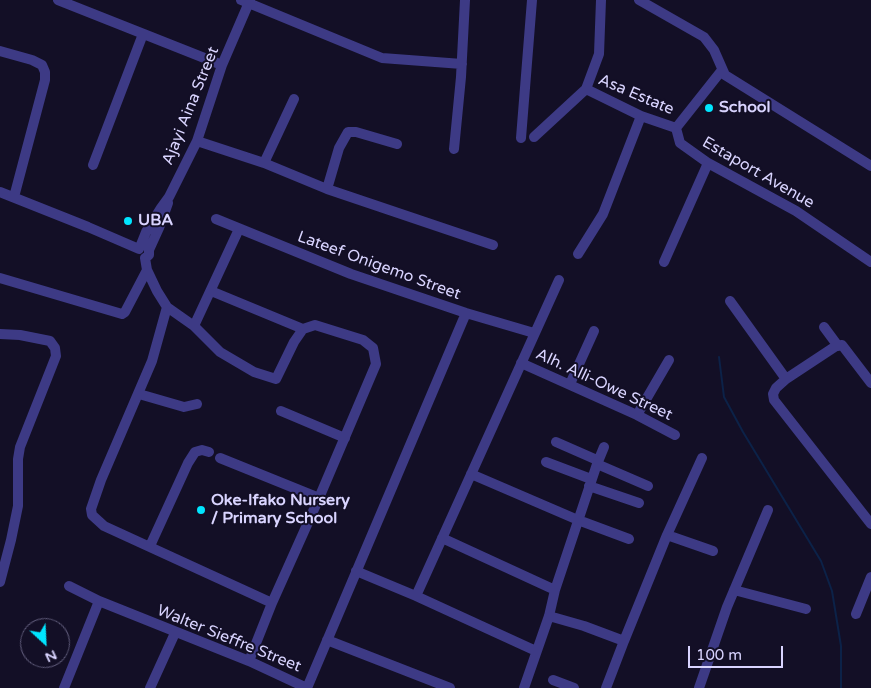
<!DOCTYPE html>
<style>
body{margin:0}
#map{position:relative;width:871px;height:688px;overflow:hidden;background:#130f26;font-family:"Varela Round",sans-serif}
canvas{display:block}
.north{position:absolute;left:20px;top:618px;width:50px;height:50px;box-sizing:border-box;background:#130f26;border:1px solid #625e7d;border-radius:50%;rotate:155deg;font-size:14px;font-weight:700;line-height:20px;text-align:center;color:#d9d4ff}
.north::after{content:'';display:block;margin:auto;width:18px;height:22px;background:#00e5ff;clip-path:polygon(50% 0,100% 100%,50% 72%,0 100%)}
.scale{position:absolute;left:688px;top:646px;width:95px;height:22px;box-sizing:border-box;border:2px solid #d9d4ff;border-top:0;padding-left:6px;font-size:15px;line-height:18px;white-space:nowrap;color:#d9d4ff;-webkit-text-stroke:4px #130f26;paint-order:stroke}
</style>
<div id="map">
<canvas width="871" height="688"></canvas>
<div class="north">N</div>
<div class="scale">100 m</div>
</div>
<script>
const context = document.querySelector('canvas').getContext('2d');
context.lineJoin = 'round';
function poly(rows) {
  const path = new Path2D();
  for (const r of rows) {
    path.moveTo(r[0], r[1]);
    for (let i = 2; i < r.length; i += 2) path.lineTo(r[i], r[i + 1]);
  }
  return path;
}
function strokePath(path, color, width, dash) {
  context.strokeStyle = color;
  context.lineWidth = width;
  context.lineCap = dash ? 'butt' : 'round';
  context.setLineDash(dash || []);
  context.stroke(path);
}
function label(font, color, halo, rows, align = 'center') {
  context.font = font + ' "Varela Round",sans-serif';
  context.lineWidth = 4;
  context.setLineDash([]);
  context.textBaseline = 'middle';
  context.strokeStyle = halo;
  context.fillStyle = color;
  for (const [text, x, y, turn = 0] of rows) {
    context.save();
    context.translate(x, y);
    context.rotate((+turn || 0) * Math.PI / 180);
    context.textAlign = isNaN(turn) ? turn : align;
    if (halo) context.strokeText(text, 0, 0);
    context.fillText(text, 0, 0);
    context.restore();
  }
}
strokePath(poly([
 [719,357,724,397,743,432,821,561,832,591,841,646,841,688]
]), '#0c2248', 2);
strokePath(poly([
 [58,0,222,65],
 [241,0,382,58,462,64],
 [601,0,599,54,586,89,641,116,676,128],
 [639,0,704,37,714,50,725,75,871,166],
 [0,51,32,60,42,65,45,72,45,80,14,197],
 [722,70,676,128,680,143,708,163,796,211,871,262],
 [534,137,586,89],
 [521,138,532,0],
 [197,141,264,163,327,189,493,245],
 [454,149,461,77,465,0],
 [264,163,294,99],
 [93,165,143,34],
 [327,189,339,148,348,132,356,132,397,144],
 [0,192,88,227,139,249],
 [216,219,351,274,466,313,534,333],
 [140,247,146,232,161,208,169,197,197,141,222,65,250,0],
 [578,254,603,214,641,116],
 [145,258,147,270,157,291,167,307,194,326,220,352,254,372,276,379,294,342,303,329,315,325,363,340,373,348,376,364,319,498,272,603,249,661],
 [145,258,149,255,149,250,159,228,168,203],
 [664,262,708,163],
 [0,278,122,314,125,312,147,270],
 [211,291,303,329],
 [730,301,786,379],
 [167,307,152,361,101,480,91,509,92,515,104,526,272,603],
 [194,326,239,229],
 [824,327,838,346],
 [0,334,20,335,50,341,55,348,56,356,20,447,18,459,18,506,11,540,0,582],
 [521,363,637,415,675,435],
 [871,383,842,345,836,346,786,379,776,388,773,394,774,400,871,524],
 [570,384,594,331],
 [139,394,184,407,197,404],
 [281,411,345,438],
 [637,415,669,360],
 [556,442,597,460],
 [220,458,319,498],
 [546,462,591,479],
 [597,464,604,447],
 [471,474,578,520,629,539],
 [589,486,639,503],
 [667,535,713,551],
 [442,538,555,590],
 [150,546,188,463,195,452,202,450,209,452],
 [356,571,416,596,536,651],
 [69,586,99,601,249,661,307,688,466,313],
 [734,590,806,609],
 [416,596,559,280],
 [856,614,871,577],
 [549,616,584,626,624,641,667,535,702,458],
 [327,640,450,688],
 [553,680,574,688],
 [64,688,99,601],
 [150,688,175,633],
 [524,688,549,616,555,590,597,464,648,486],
 [606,688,624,641],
 [699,688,727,607,768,510]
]), '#3d3a85', 10);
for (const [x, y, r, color] of [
 [709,108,5,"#00e5ff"],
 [128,221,5,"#00e5ff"],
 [201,510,5,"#00e5ff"]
]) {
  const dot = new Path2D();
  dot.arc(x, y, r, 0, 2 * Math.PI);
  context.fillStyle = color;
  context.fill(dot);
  strokePath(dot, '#130f26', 2);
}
label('16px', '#d9d4ff', '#130f26', [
 ["Asa Estate",636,95,23],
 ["Ajayi Aina Street",191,106,-68],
 ["Estaport Avenue",758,173,30],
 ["Lateef Onigemo Street",379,266,20],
 ["Alh. Alli-Owe Street",604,385,25],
 ["Walter Sieffre Street",229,639,22]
]);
label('bold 16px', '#d9d4ff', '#130f26', [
 ["School",719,108],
 ["UBA",138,221],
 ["Oke-Ifako Nursery",211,501],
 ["/ Primary School",211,519]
], 'left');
</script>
